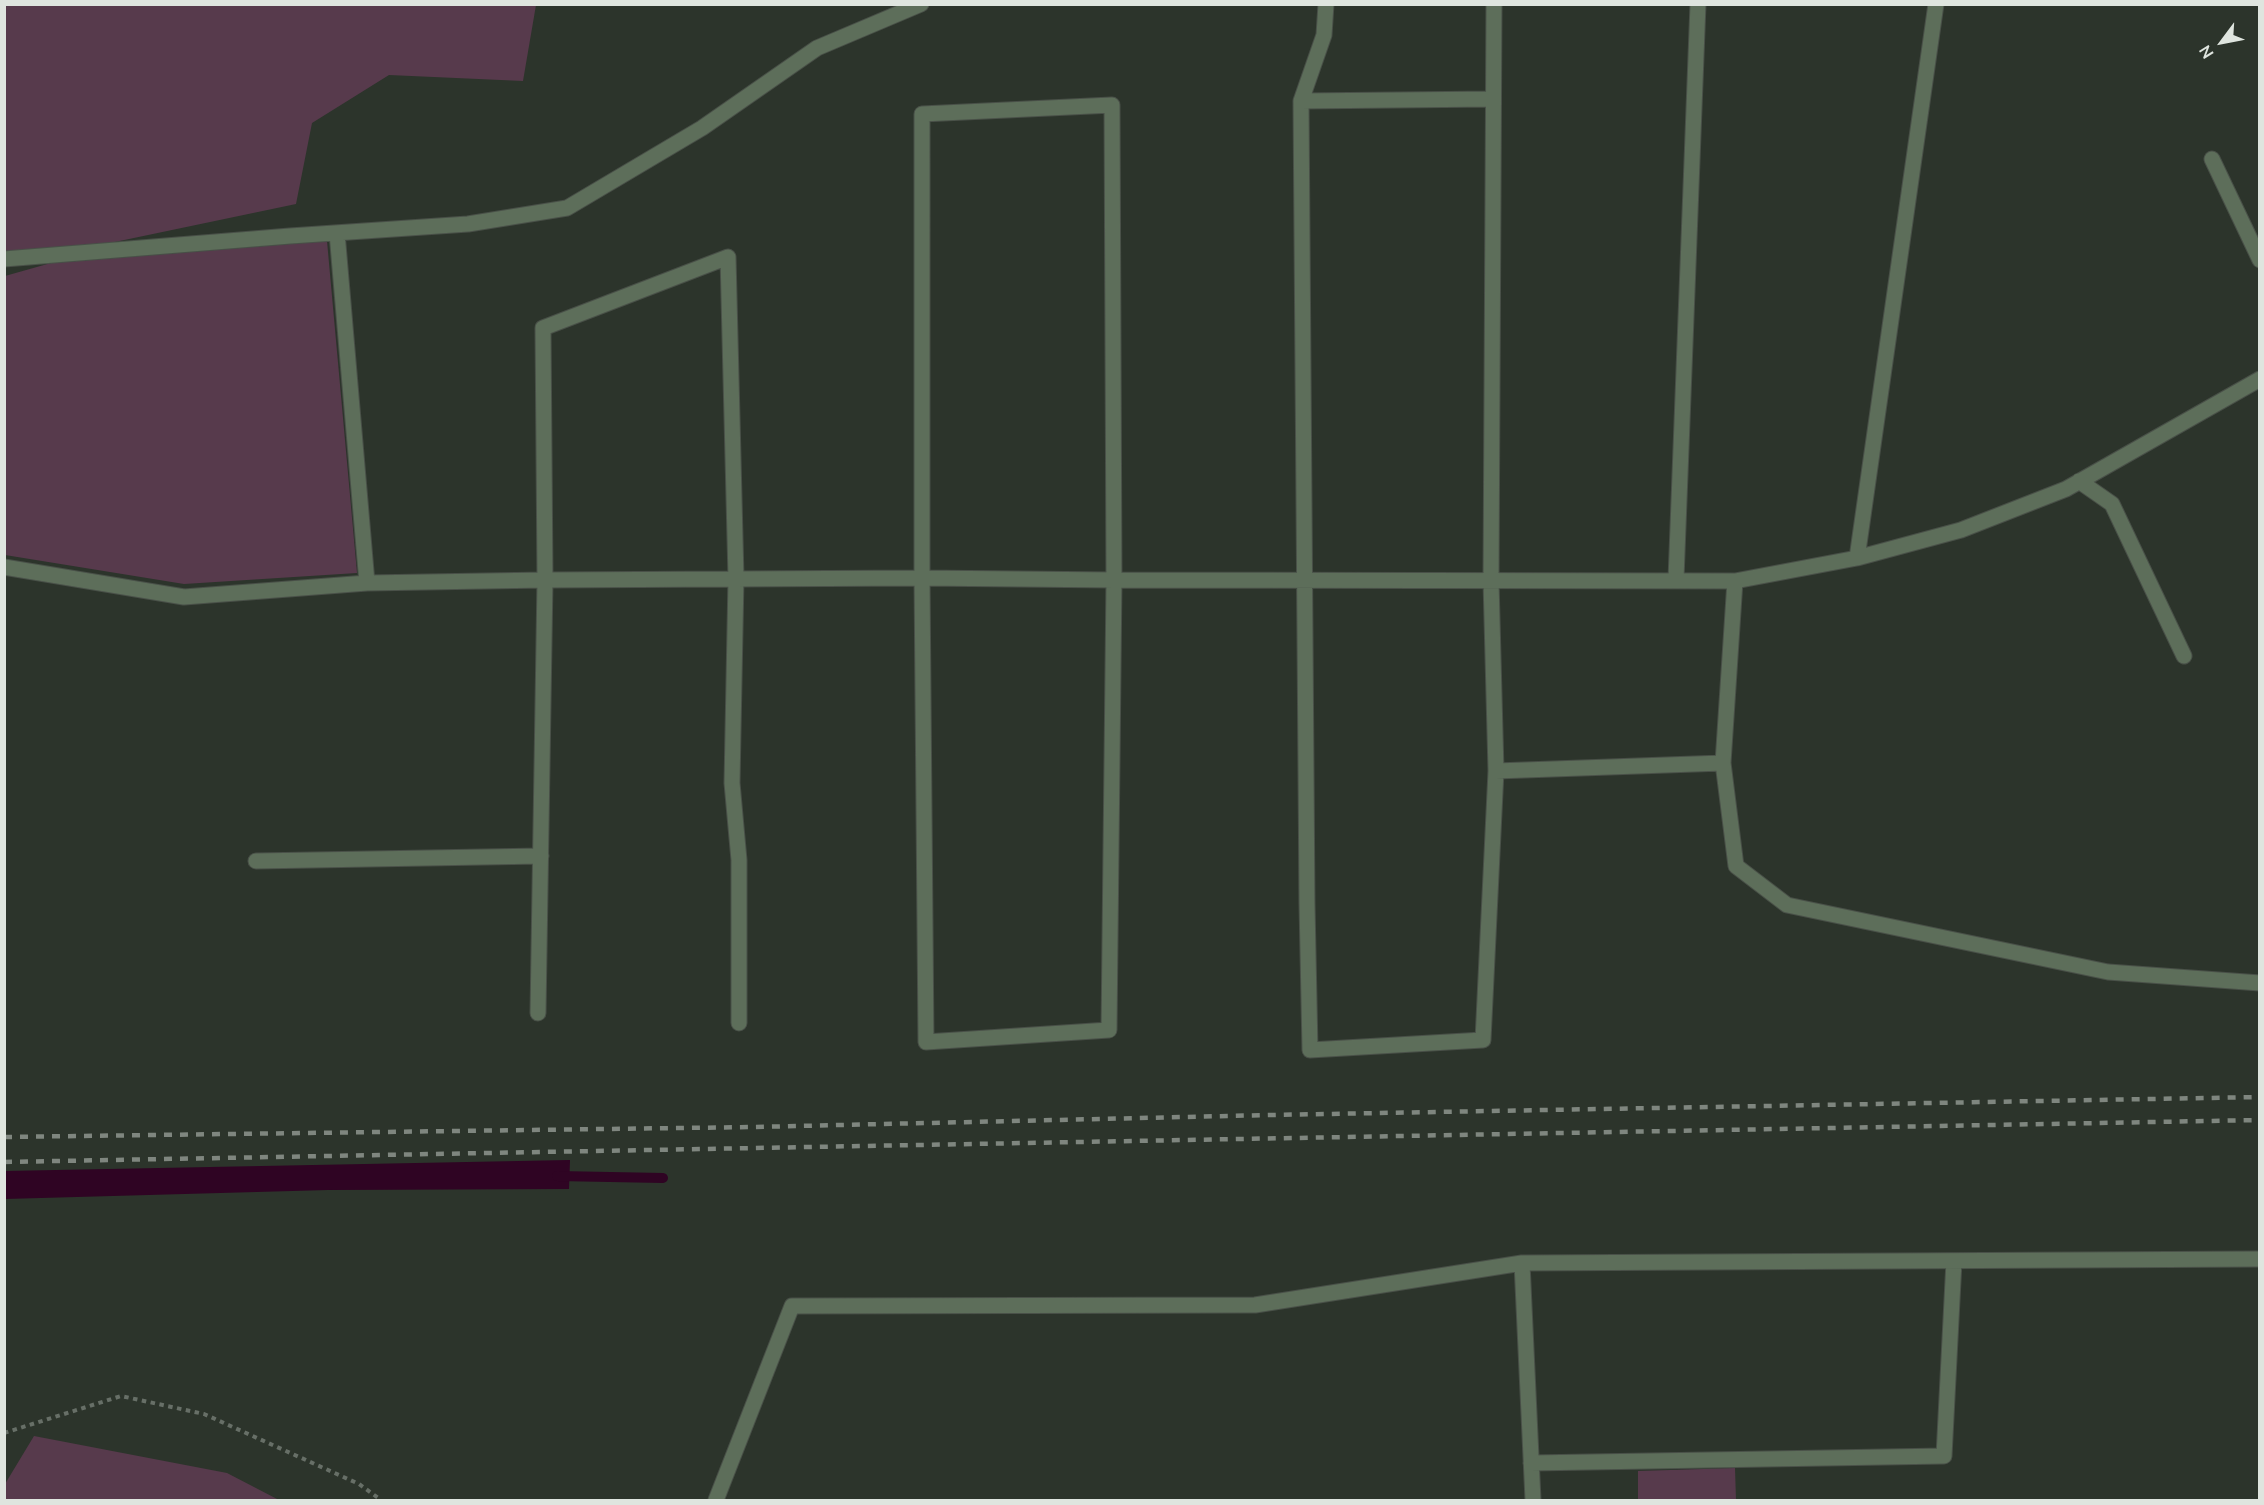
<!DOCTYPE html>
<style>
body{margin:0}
#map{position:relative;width:2264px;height:1505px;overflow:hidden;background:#2c342b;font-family:"Nunito Sans",sans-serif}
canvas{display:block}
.frame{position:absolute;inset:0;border:6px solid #dfe5df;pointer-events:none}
.north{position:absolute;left:2192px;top:12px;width:60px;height:60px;-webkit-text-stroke:4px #2c342b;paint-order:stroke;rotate:238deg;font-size:16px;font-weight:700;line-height:24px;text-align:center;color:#dfe5df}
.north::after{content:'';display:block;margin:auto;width:21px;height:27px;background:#dfe5df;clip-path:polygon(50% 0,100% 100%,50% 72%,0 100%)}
</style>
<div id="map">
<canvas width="2264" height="1505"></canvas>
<div class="frame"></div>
<div class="north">N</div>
</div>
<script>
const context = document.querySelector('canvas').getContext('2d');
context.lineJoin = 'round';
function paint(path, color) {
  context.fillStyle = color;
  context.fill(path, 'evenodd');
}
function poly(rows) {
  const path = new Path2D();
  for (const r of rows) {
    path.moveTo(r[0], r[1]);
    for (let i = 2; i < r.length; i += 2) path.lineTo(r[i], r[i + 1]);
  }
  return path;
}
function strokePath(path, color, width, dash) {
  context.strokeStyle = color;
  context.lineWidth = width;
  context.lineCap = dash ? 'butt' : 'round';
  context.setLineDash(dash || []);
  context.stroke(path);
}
paint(poly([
 [4,5,536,5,523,81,389,75,312,123,296,204,5,265],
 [327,241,357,573,184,584,5,555,5,276,51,263],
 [34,1436,227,1473,279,1500,5,1500,5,1484],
 [1735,1468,1736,1500,1638,1500,1638,1471]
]), '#573a4c');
paint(poly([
 [570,1160,569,1189,328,1190,5,1199,5,1171]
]), '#2f0423');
strokePath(poly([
 [557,1176,663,1178]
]), '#2f0423', 10);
const street = poly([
 [1326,4,1324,35,1301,101,1307,904,1310,1050,1483,1040,1496,771,1491,581,1494,4],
 [1301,101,1492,99],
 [1112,105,1114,580,1109,1030,926,1042,922,578,922,114,1112,105],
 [2212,159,2260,260],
 [337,233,367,583],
 [4,259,290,236,468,224,567,208,702,128,817,48,921,4],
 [2079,481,2112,504,2184,656],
 [1857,558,1936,4],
 [4,567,184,597,367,583,545,580,922,578,1114,580,1735,581,1857,558,1961,530,2066,489,2260,379],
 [1676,579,1698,4],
 [1723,763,1736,866,1787,905,2108,972,2260,983],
 [1496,771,1723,763,1735,581],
 [256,861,541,856],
 [538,1013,545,580,543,328,728,257,736,578,732,783,739,860,739,1023],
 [1522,1263,2260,1259],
 [1531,1463,1944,1456,1954,1261],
 [716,1500,792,1306,1255,1305,1522,1263,1533,1500]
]);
strokePath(street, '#495048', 17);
strokePath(poly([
 [4,1433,121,1396,204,1414,359,1484,381,1500]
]), '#676f67', 4, [4.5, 4.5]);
strokePath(street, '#5d6e5a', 15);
strokePath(poly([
 [4,1137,755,1127,1270,1115,2260,1097],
 [4,1162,2260,1120]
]), '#7f867f', 4.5, [8, 8]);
</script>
